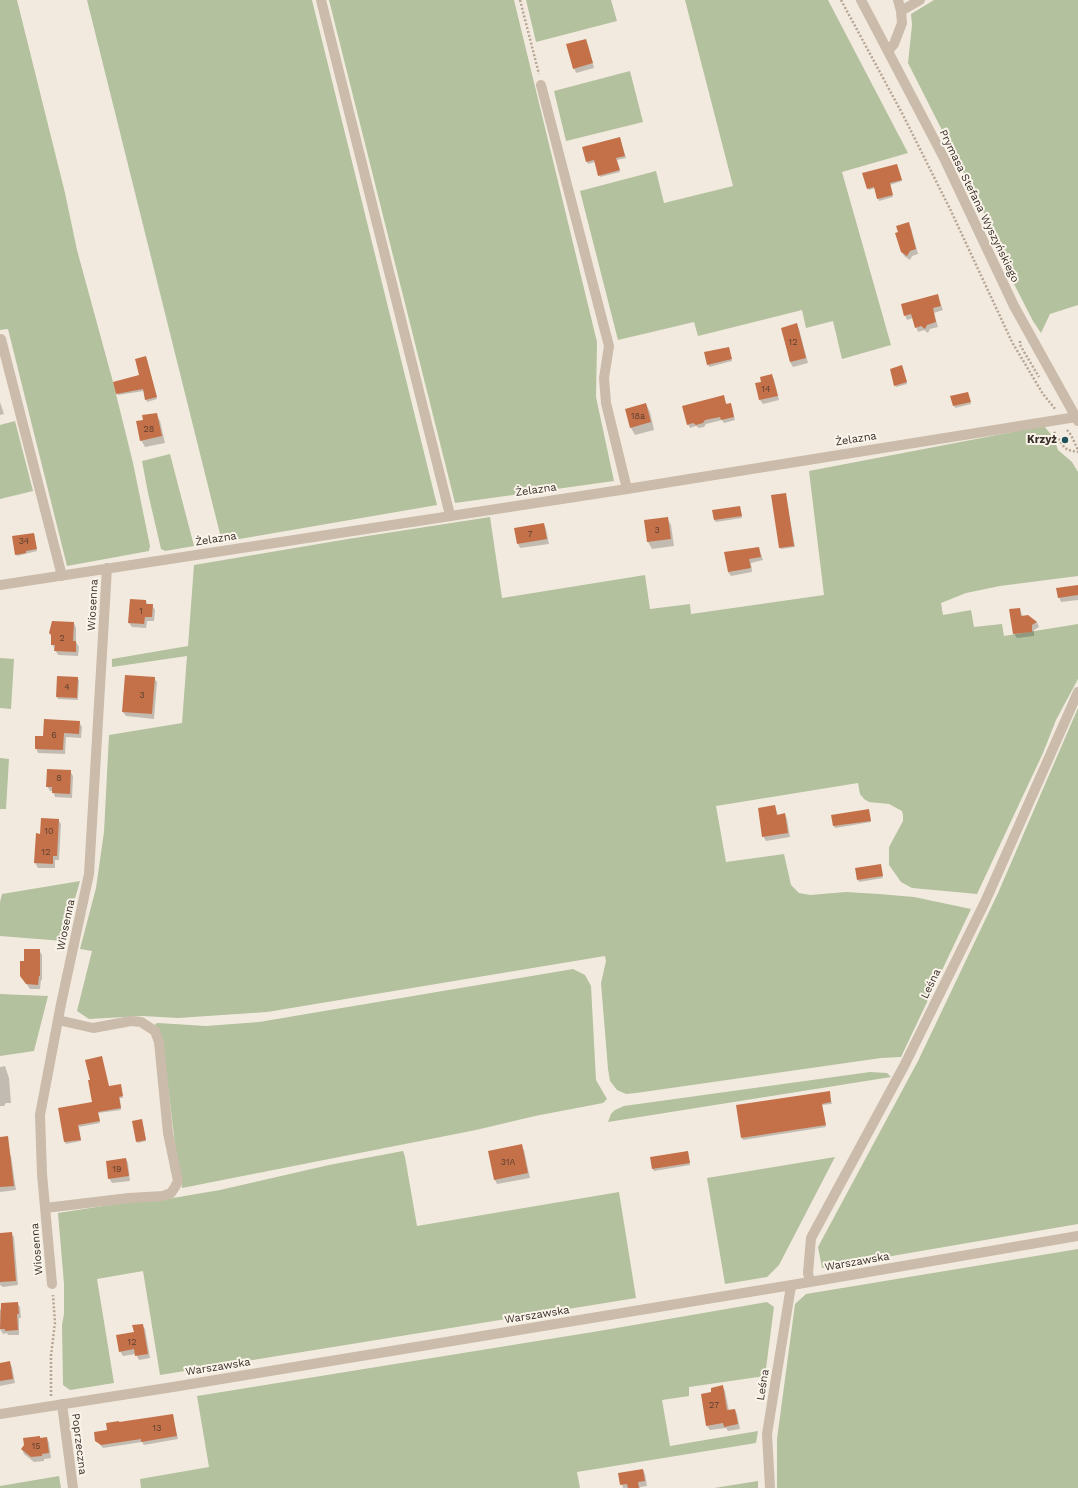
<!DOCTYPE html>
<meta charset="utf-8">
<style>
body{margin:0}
canvas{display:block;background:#f2eade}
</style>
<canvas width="1078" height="1488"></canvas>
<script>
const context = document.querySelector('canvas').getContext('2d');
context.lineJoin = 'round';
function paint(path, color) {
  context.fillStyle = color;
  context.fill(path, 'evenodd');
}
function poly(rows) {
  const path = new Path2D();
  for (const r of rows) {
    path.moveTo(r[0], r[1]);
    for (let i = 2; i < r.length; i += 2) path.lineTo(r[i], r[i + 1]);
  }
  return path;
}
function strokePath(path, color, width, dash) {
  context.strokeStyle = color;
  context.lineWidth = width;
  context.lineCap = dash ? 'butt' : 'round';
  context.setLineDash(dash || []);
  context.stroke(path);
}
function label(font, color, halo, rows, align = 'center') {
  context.font = font + ' "Work Sans",sans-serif';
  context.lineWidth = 4;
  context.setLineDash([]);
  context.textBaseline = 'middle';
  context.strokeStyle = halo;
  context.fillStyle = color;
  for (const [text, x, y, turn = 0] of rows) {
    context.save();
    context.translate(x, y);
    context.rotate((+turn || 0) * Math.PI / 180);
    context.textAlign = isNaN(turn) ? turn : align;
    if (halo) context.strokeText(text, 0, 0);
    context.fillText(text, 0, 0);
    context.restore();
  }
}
paint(poly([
 [0,0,17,0,65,193,77,250,113,382,133,463,150,546,149,551,67,566,8,329,0,330],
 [87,0,312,0,437,505,222,542],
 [329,0,514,0,597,342,596,397,614,481,455,503],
 [526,0,611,0,617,21,536,42],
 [685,0,828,0,908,153,842,172,891,345,842,359,833,321,806,328,802,310,698,336,694,322,618,340,580,191,656,171,664,203,733,186],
 [934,0,1078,0,1078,305,1050,314,1041,333,1033,321,996,249,986,217,908,63,912,25,911,14],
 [630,71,643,122,566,141,554,91],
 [15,421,33,491,0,499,0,425],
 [1044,426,1054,438,1058,450,1072,462,1078,472,1078,576,1000,586,966,593,941,603,943,615,971,610,974,627,1002,624,1004,636,1078,624,1078,679,1056,720,1043,753,977,894,912,888,901,882,889,865,889,847,903,821,903,815,902,811,889,804,869,802,864,799,860,794,858,783,716,806,726,862,784,854,791,885,799,893,810,895,846,892,879,894,914,897,971,909,901,1057,881,1058,636,1093,626,1094,617,1090,610,1081,608,1069,601,983,606,961,605,956,267,1012,178,1018,142,1016,89,1019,77,1011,92,951,80,949,96,888,104,832,109,735,182,723,187,656,112,667,112,659,188,646,194,565,348,539,490,517,502,598,645,575,650,609,690,604,691,614,824,595,809,471],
 [170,454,194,546,165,551,161,549,148,493,142,461],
 [0,658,14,659,11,709,0,708],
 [1078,708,1078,1224,822,1268,818,1247,918,1061,998,893],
 [0,758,9,759,6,809,0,809],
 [80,881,63,941,0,936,0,902,2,894],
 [573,969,585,975,591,986,596,1080,607,1099,603,1103,535,1116,476,1130,182,1188,177,1161,164,1052,155,1024,158,1023,206,1026,259,1022],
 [0,994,48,996,34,1051,0,1056],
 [870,1072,887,1073,891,1077,608,1122,611,1114,615,1110,624,1106],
 [403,1151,405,1157,417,1226,619,1192,636,1298,160,1375,143,1271,97,1279,114,1383,70,1390,63,1385,62,1325,64,1314,64,1284,58,1213,129,1202,167,1199,220,1190,329,1165],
 [835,1157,779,1265,767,1277,725,1284,707,1178],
 [1078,1249,1078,1488,777,1488,777,1439,795,1304,806,1294],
 [767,1302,774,1307,765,1376,689,1387,689,1396,662,1400,670,1446,758,1431,756,1443,577,1472,580,1488,141,1488,140,1479,209,1467,197,1396,599,1331],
 [59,1476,61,1488,0,1488,0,1486],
 [758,1481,758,1488,714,1488]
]), '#b3c19e');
paint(poly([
 [586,40,588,45,594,68,576,73,574,68],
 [620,138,626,158,617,160,620,172,600,177,595,162,588,164,587,162,584,148],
 [897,165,902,181,890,185,893,197,879,201,875,188,869,190,868,188],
 [908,224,911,228,918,254,912,256,910,260,904,256,902,251],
 [937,295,943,310,934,313,938,327,930,329,928,333,924,330,918,332,913,318,907,320,905,315],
 [797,325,799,329,808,363,793,367,790,362,782,328],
 [729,350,732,361,709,367,705,353],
 [147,359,157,399,147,402,144,391,118,395,117,393,140,376],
 [903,368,907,384,896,387,895,385],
 [771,375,774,379,779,400,763,404,760,400,756,384,762,382],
 [968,393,971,404,955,408,952,397],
 [723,396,727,405,730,404,732,408,735,420,724,423,722,420,706,424,704,427,699,428,696,426,690,428,688,424],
 [0,402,4,414,0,415],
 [646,404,650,412,654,430,635,435,631,428],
 [156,414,160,421,165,443,145,447,141,440],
 [786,496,795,547,781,549,780,548],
 [740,507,742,518,716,522,714,520,713,511],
 [667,518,671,525,674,546,652,549,648,542,645,521],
 [544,524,546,529,549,544,520,548,518,544],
 [34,534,37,551,17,556,16,554],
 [759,548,763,560,751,563,752,572,731,576,728,572],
 [1078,586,1078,600,1061,602,1059,597],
 [146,601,148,605,152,605,155,610,154,621,147,621,146,628,132,627,129,623],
 [1020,609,1023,617,1028,616,1037,622,1039,627,1034,630,1034,636,1017,638,1014,634],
 [74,623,76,628,76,642,79,647,78,656,58,655,52,644],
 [58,677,77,678,79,680,78,700,58,699,57,697],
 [154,678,157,682,154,719,126,716,123,712],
 [79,722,82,727,81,738,66,737,65,754,38,753,36,748,44,737],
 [70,771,73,776,72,798,55,797,53,791,50,791,47,786],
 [775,806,778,816,785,814,787,819,790,837,766,841,763,836],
 [868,810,871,822,835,828,834,826,833,816],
 [58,820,61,824,59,860,55,860,55,868,38,868,35,863,37,834,41,835],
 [881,867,883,878,859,882,858,880],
 [39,950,42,955,42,980,41,980,40,989,30,989,21,976,25,962],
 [5,1066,9,1078,11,1103,6,1103,4,1106,0,1106,0,1067],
 [109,1087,121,1087,123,1098,120,1098,121,1110,98,1113,100,1123,79,1127,81,1141,66,1144,65,1142,93,1103],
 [829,1092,832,1104,822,1105,826,1127,743,1140,742,1138],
 [142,1120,146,1141,138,1143,137,1141],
 [521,1146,524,1150,530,1178,497,1184,495,1180,489,1152],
 [0,1152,8,1152,11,1156,16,1190,0,1192],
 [688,1152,690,1165,654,1171,653,1169,651,1158],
 [126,1159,128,1163,130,1181,112,1183,109,1178],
 [11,1233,14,1237,18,1285,3,1287,0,1285,0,1234],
 [17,1303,20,1307,21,1318,19,1318,19,1335,8,1335,7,1333,3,1334,0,1329,0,1310],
 [142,1325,145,1329,150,1358,139,1360,136,1354,123,1356,120,1351],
 [9,1362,12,1367,15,1383,0,1386,0,1364],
 [723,1387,725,1391,729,1411,735,1410,737,1414,740,1429,728,1431,726,1428,710,1430,707,1426,712,1393],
 [172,1415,178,1439,144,1445,142,1442,103,1448,96,1440],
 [40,1437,41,1439,47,1438,49,1443,51,1458,44,1459,44,1461,34,1462,24,1454,22,1449],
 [643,1470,645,1474,647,1486,640,1487,640,1488,623,1488,619,1474]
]), '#0003');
paint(poly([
 [586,39,593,63,573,69,566,44],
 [620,137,625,156,616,158,620,170,598,176,594,160,586,162,582,147],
 [897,164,902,180,890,183,893,195,877,199,874,187,867,189,862,173],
 [909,222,916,249,910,251,907,256,901,252,895,233,898,232,896,226],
 [938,294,941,306,933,308,936,322,927,325,925,329,921,326,915,328,911,314,904,316,901,304],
 [797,323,806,358,790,362,781,328],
 [729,347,732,359,707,365,704,352],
 [146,356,157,397,145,400,143,389,116,394,113,382,139,375,135,359],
 [902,365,907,382,894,386,890,369],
 [772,374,778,396,759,400,755,383,761,382,760,377],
 [968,392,971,402,953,406,950,396],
 [724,395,726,404,731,403,734,417,721,420,720,417,705,420,703,423,696,425,693,423,687,425,682,406],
 [646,403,651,422,630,428,625,409],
 [157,413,162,436,140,441,136,421,143,420,142,415],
 [786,493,794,546,779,548,771,495],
 [740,506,742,516,714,520,712,510],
 [668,517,671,539,647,542,644,520],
 [544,523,547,539,517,544,514,528],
 [34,533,37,549,26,551,26,553,15,555,12,536],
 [759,547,761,557,749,559,751,568,728,572,724,552],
 [1078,585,1078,595,1058,598,1056,588],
 [130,599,146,600,146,604,153,604,152,617,145,617,144,624,128,623],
 [1020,608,1021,616,1028,615,1037,622,1032,625,1032,632,1013,634,1009,609],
 [52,621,74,622,73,641,76,641,76,652,54,651,55,645,51,645,51,635,49,633],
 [125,675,155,677,152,714,122,712],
 [57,676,78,677,77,698,56,697],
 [44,719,80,721,79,734,64,733,63,750,35,749,35,736,43,736],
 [47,769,71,770,70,794,52,793,52,787,46,787],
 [775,805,777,815,785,813,788,833,762,837,758,808],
 [869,809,871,821,833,826,831,815],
 [41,818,59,819,57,856,53,856,53,864,34,863,36,833,40,834],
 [881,864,883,876,857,880,855,868],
 [24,949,40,949,40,976,39,976,38,985,26,984,20,976,20,961,24,961],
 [102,1056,109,1086,121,1084,123,1096,119,1097,121,1108,98,1112,100,1121,78,1125,81,1140,64,1142,58,1108,92,1102,88,1080,90,1080,85,1060],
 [830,1091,831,1102,822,1104,826,1125,741,1138,736,1105],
 [142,1119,146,1140,136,1142,132,1121],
 [8,1136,14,1186,0,1187,0,1137],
 [522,1144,528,1173,494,1180,488,1151],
 [688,1151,690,1163,652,1169,650,1157],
 [126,1158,129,1176,108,1179,106,1161],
 [12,1232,16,1281,0,1282,0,1233],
 [18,1302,19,1314,17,1314,18,1330,5,1331,5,1329,0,1329,1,1303],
 [143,1324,148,1354,135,1356,134,1349,119,1352,116,1335,134,1332,132,1325],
 [10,1361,13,1379,0,1381,0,1363],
 [723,1385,727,1410,735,1409,738,1424,724,1427,723,1423,706,1426,701,1394,711,1392,711,1388],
 [173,1414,177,1436,141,1442,141,1439,101,1445,95,1441,94,1432,107,1430,106,1423,119,1421,119,1422],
 [40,1436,40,1438,47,1437,49,1453,42,1454,42,1456,31,1457,21,1449,24,1445,23,1438],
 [643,1469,645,1481,638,1482,639,1488,628,1488,627,1484,620,1485,618,1473]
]), '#c4714a');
strokePath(poly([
 [520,0,539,74],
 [841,0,903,115,951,211,1012,342,1043,394,1056,410],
 [1020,341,1020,345,1039,377],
 [1067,430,1071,435,1078,450],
 [1054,432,1064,447,1068,450,1078,452],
 [51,1396,51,1355,55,1323,53,1295]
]), '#b6a594', 2.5, [2, 2]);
strokePath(poly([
 [321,0,450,515],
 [861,0,945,160,1014,306,1078,421],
 [901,11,920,0],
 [888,51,894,44,902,23,901,11,898,0],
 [541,85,609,346,604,378,606,403,627,489],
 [1,339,62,576],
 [0,585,627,489,1076,417],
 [45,1208,129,1198,163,1196,171,1193,175,1187,178,1181,168,1133,159,1042,155,1031,141,1022,131,1021,93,1028,58,1020],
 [810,1282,808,1273,811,1238,904,1066,985,902,1078,692],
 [52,1284,42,1174,40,1115,61,1004,89,874,107,568],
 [62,1404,73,1488],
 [0,1414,173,1387,810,1282,1078,1236],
 [770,1488,767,1434,791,1286]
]), '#cabbaa', 10);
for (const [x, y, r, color] of [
 [1065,440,4,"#1f5159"]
]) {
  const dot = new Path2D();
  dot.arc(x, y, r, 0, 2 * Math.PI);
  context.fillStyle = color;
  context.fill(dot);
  strokePath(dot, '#faf4ea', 1.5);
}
label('9px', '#5b4031', null, [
 ["12",793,342],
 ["14",766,389],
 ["18a",638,416],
 ["28",149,429],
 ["3",657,530],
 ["7",530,534],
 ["34",24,541],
 ["1",141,611],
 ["2",62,638],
 ["4",67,687],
 ["3",142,695],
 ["6",54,735],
 ["8",59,778],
 ["10",49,831],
 ["12",46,852],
 ["31A",508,1162],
 ["19",117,1169],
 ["12",132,1342],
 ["27",714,1405],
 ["13",157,1428],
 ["15",36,1446]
]);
label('11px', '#382f29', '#faf4ea', [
 ["Prymasa Stefana Wyszyńskiego",979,206,64],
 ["Żelazna",856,439,-9],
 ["Żelazna",536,490,-8],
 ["Żelazna",216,539,-9],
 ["Wiosenna",93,605,-87],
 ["Wiosenna",66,925,-78],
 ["Leśna",931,984,-64],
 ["Wiosenna",37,1249,-95],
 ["Warszawska",857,1262,-10],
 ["Warszawska",537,1315,-9],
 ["Warszawska",218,1367,-9],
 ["Leśna",763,1385,-81],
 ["Poprzeczna",79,1444,83]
]);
label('bold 11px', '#382f29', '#faf4ea', [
 ["Krzyż",1057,440]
], 'right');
</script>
